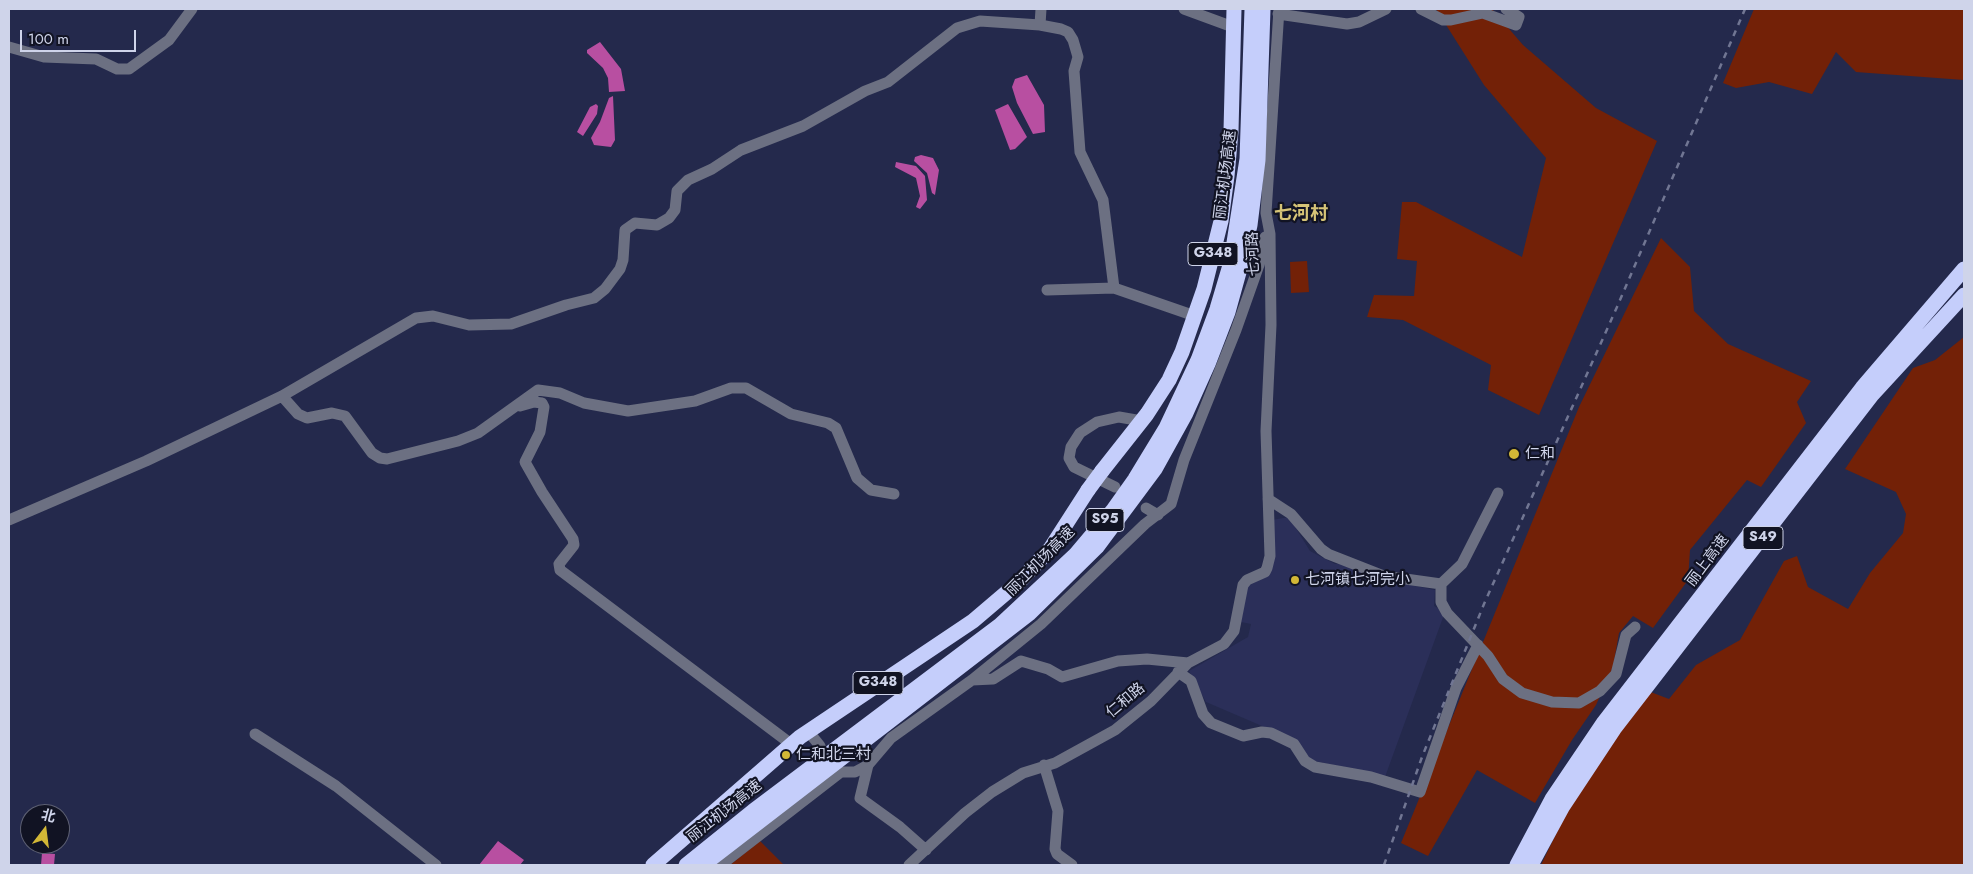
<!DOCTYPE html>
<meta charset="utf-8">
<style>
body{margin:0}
#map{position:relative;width:1973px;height:874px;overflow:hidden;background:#24294c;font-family:Jost,"Noto Sans SC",sans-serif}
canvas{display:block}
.frame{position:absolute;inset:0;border:10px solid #cfd4ea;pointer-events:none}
.north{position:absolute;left:20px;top:804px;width:50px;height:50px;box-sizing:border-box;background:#111323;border:1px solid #5d6073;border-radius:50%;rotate:15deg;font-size:14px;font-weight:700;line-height:20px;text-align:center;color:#cfd4ea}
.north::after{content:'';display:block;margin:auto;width:18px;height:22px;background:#d2b736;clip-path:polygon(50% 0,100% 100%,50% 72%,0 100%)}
.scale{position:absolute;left:20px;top:30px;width:116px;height:22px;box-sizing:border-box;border:2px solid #cfd4ea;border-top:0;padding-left:6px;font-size:15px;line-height:18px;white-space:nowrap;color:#cfd4ea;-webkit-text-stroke:4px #111323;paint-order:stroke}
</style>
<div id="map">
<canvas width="1973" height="874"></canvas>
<div class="frame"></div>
<div class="north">北</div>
<div class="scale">100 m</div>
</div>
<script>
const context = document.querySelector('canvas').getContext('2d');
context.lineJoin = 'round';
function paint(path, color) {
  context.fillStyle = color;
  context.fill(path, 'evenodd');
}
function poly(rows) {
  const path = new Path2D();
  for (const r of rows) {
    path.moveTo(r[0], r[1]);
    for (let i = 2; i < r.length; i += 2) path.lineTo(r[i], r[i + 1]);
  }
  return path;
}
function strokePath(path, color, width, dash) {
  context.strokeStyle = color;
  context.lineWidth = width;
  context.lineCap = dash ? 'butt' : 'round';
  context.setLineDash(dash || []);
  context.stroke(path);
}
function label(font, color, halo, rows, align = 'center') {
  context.font = font + ' Jost,"Noto Sans SC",sans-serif';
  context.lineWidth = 4.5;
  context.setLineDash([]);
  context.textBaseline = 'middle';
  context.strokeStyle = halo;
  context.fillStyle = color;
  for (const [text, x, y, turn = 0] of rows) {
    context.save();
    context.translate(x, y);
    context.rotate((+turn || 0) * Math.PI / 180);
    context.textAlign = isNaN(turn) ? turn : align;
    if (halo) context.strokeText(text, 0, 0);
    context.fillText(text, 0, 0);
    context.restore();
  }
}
paint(poly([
 [1289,517,1310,551,1335,564,1346,564,1391,581,1435,590,1434,606,1445,612,1385,777,1306,759,1297,741,1206,702,1189,671,1248,637,1251,624,1241,622,1247,584,1268,575,1272,520]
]), '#2b2f59');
paint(poly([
 [1436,9,1492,9,1523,45,1596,108,1657,141,1539,415,1488,390,1491,365,1403,320,1367,317,1374,295,1414,296,1417,261,1397,259,1402,202,1416,202,1522,257,1546,158,1484,85],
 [1754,9,1964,9,1964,80,1856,72,1836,52,1812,94,1769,82,1736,88,1723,83],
 [1661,238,1690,267,1694,311,1728,344,1811,381,1797,402,1806,423,1761,487,1747,480,1690,550,1688,580,1653,628,1633,616,1619,633,1613,667,1596,705,1572,740,1535,803,1477,770,1428,856,1401,843,1579,407],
 [1307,261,1309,292,1291,293,1290,262],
 [1964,337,1964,865,1541,865,1570,805,1648,691,1669,699,1696,665,1740,640,1784,561,1797,556,1808,587,1848,609,1870,573,1903,533,1906,514,1896,492,1845,469,1913,368,1935,360],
 [760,841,784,865,730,865]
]), '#732107');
paint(poly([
 [600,42,621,69,625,91,609,92,608,78,603,68,587,53,587,50],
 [1027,75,1044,105,1045,132,1033,134,1017,103,1012,87,1015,79],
 [613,96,615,140,611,147,594,145,591,138,600,122,609,98],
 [596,104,598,106,597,114,583,136,577,132,590,107],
 [1008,104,1027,137,1015,149,1010,150,995,110],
 [921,155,933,158,939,170,935,195,932,193,927,173,914,161,915,157],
 [896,162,916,166,925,176,927,200,920,209,916,207,920,196,916,178,895,167],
 [498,841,524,860,520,865,479,865],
 [42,853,55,854,54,865,41,865]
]), '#b84fa1');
strokePath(poly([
 [1184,9,1233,27],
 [1421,9,1443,20,1451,20,1483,13,1516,25,1519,17,1506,9],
 [1278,14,1347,24,1359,22,1386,9],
 [1040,25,1041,9],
 [9,47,44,57,96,59,117,69,129,69,169,40,192,9],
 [1047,290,1114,288,1195,316],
 [282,396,298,414,307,418,332,413,345,416,372,453,380,458,387,459,458,441,478,433,538,390,560,393,584,403,628,411,695,401,731,388,746,388,791,414,828,423,836,428,857,478,871,490,894,494],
 [520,406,534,402,542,403,544,407,540,432,525,462,542,492,573,539,574,545,559,564,560,570,791,744],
 [1115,487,1074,467,1069,458,1071,447,1080,433,1097,422,1119,417,1142,421],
 [1268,499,1291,514,1321,549,1328,554,1384,576,1441,584,1462,564,1498,493],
 [1146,508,1158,515],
 [9,520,146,461,282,396,416,318,433,316,469,325,511,324,566,305,594,298,605,289,620,269,623,260,625,230,635,223,657,225,669,218,675,210,677,191,688,180,712,169,741,150,803,126,865,91,888,82,957,28,980,21,1040,25,1061,29,1068,32,1073,40,1078,57,1074,71,1080,152,1103,200,1114,288],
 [1441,584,1441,602,1447,613,1488,656,1503,679,1522,693,1552,702,1579,703,1600,691,1616,674,1626,635,1635,627],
 [1178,672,1191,681,1203,714,1211,723,1243,736,1262,732,1271,733,1294,744,1305,761,1315,767,1371,777,1420,792,1456,688,1478,645],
 [972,680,993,679,1021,661,1048,669,1062,677,1118,661,1147,659,1188,663],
 [808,731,820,746],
 [255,734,336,786,436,865],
 [868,765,860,798,900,827,926,850],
 [1044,765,1058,811,1055,849,1057,854,1072,865],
 [721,865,841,772,855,772,868,765,891,738,972,680,1041,624,1145,524,1171,504,1184,460,1236,330,1259,265,1265,237],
 [909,865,965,813,992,792,1023,773,1055,763,1115,730,1151,701,1188,663,1224,644,1234,631,1243,585,1247,580,1265,572,1267,568,1270,556,1266,431,1271,325,1270,234,1266,213,1279,9]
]), '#6c7082', 11);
strokePath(poly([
 [1102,471,1147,414,1169,380,1182,352,1204,289,1221,221,1227,176,1231,131,1234,9],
 [653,865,800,737,973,621,1020,581,1050,549,1088,490],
 [686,865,753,811,1000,625,1075,555,1113,510,1135,479,1166,428,1198,360,1217,309,1231,262,1247,159,1252,9],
 [703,865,1030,613,1097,547,1155,469,1186,413,1208,364,1228,312,1241,265,1250,225,1258,160,1263,9],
 [1517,865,1552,799,1604,722,1862,388,1964,269],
 [1531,865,1563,806,1614,729,1872,395,1964,295]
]), '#c5cefb', 15);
strokePath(poly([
 [1384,865,1422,757,1484,604,1617,307,1745,9]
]), '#717693', 2.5, [6, 6]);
strokePath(poly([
 [1088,490,1102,471]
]), '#c5cefb', 15);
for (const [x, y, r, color] of [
 [1514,454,6,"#d2b736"],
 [1295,580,5,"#d2b736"],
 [786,755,5,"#d2b736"]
]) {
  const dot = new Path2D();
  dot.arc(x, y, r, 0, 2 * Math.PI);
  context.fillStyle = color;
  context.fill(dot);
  strokePath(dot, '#111323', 2);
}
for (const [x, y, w] of [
 [1213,254,50],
 [1105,520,38],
 [1763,538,40],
 [878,683,50]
]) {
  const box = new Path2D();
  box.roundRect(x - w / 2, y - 11.5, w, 23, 4);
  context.fillStyle = '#111323';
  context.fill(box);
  strokePath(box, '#cfd4ea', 1);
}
label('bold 14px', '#cfd4ea', null, [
 ["G348",1213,254],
 ["S95",1105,520],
 ["S49",1763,538],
 ["G348",878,683]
]);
label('15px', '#cfd4ea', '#111323', [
 ["丽江机场高速",1226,175,-83],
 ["七河路",1254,254,-92],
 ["丽上高速",1708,561,-53],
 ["丽江机场高速",1041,562,-45],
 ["仁和路",1126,701,-40],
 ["丽江机场高速",725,812,-38]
]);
label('15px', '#cfd4ea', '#111323', [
 ["仁和",1525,454],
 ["七河镇七河完小",1305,580],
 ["仁和北三村",796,755]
], 'left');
label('bold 18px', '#d6c477', '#111323', [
 ["七河村",1301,215]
]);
</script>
